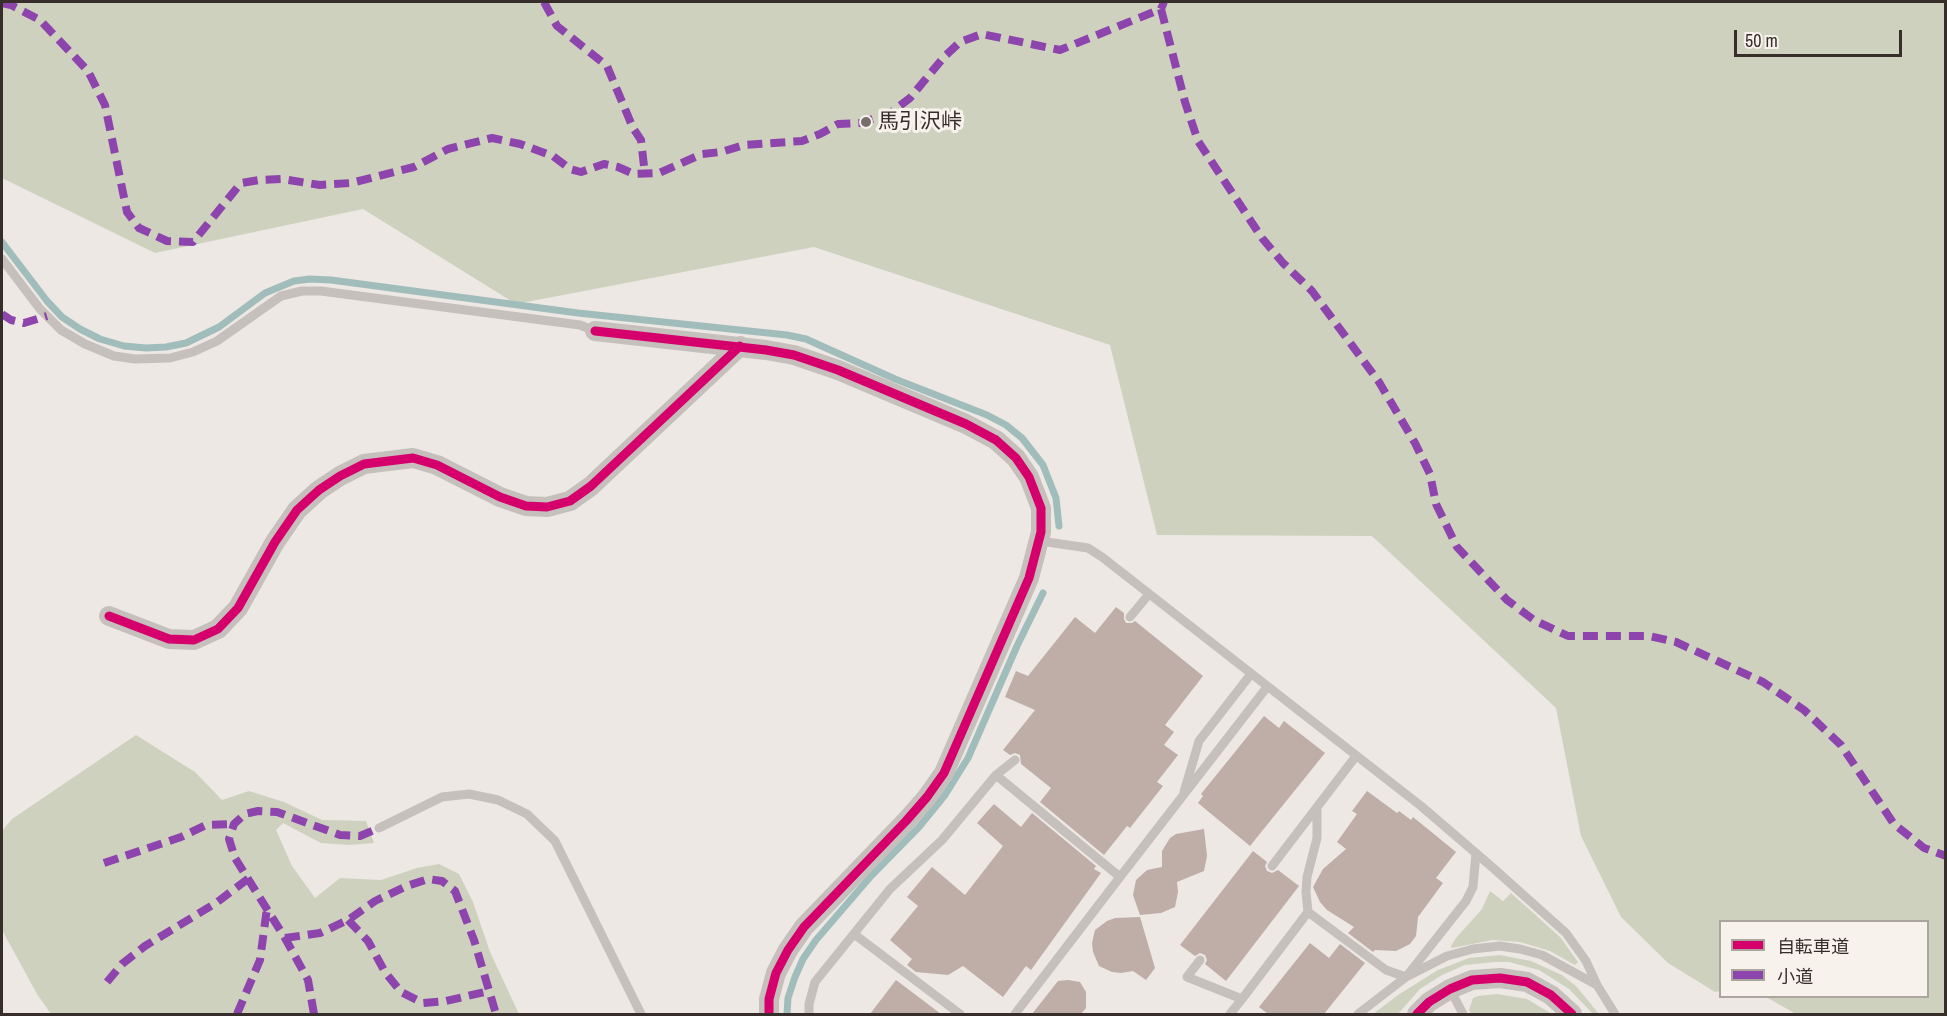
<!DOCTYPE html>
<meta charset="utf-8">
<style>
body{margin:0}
#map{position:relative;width:1947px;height:1016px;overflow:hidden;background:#ede8e4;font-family:"Archivo Narrow","Noto Sans JP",sans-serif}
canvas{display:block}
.frame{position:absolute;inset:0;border:3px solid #372e2b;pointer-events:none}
.legend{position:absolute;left:1719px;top:920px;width:210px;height:78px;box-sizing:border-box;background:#f8f2ec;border:2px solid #aba49f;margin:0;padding:8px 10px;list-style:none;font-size:18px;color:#372e2b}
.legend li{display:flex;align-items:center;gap:12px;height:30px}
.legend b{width:30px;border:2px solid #aba49f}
.scale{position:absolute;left:1734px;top:30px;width:168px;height:27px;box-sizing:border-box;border:3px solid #372e2b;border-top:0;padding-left:8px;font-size:18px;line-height:21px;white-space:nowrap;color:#372e2b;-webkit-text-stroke:4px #f8f2ec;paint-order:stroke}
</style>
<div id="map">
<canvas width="1947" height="1016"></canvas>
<div class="frame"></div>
<ul class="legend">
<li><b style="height:8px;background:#d6006c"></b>自転車道</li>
<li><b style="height:8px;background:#8e44ad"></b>小道</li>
</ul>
<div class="scale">50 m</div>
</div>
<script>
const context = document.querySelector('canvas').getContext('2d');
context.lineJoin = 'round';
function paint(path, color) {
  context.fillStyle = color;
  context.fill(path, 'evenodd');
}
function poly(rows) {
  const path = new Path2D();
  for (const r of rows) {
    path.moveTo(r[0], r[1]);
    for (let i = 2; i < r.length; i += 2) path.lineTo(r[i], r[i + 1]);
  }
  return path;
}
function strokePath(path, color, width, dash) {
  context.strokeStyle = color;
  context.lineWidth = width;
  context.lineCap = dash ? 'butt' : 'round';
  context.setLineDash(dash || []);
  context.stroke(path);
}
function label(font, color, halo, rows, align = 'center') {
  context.font = font + ' "Archivo Narrow","Noto Sans JP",sans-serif';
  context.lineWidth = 6;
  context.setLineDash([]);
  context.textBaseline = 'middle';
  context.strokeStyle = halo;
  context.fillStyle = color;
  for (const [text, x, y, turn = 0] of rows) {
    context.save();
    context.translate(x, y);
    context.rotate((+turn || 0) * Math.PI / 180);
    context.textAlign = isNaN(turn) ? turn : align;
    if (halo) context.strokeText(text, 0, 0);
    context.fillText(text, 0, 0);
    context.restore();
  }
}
paint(poly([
 [2,2,1945,2,1945,1014,1796,1014,1766,997,1928,996,1928,922,1720,922,1720,991,1715,992,1668,963,1621,917,1581,836,1556,708,1372,536,1157,535,1110,345,814,247,516,304,363,209,155,253,2,178],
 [136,735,195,772,222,800,249,791,284,802,322,820,366,821,374,843,349,845,321,843,283,823,276,830,292,866,315,898,340,878,381,880,417,868,439,864,459,874,473,902,490,952,519,1014,51,1014,37,994,2,930,2,831,12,819],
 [1490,891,1503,901,1511,893,1560,937,1578,962,1575,965,1550,951,1520,942,1493,940,1452,948,1451,946,1456,938,1482,909],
 [1500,955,1531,961,1562,975,1576,986,1599,1014,1593,1014,1569,989,1539,970,1509,962,1495,962,1465,965,1442,975,1420,989,1398,1014,1373,1014,1398,995,1438,970,1469,958],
 [1497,994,1527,999,1552,1014,1471,1014,1469,1010,1473,998,1478,996]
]), '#cfd1bf');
strokePath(poly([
 [2,242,47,301,62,317,80,329,100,339,124,346,146,348,166,347,186,343,219,327,265,293,294,281,310,279,331,280,578,313,787,335,806,339,895,379,987,415,1006,425,1022,438,1043,465,1056,498,1059,526],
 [787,1014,788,998,795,977,803,959,816,940,871,876,919,827,945,795,968,758,1017,646,1043,593]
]), '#a1bdbb', 7);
paint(poly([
 [1116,607,1124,613,1124,619,1126,623,1132,623,1135,621,1203,676,1165,725,1174,732,1164,745,1178,755,1157,782,1163,786,1130,828,1127,826,1104,855,1040,802,1051,788,1021,764,1020,755,1015,753,1010,755,1003,750,1035,710,1005,697,1016,671,1028,676,1075,617,1095,633],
 [1264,716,1279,728,1284,721,1325,753,1250,846,1198,803,1203,796,1201,794],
 [1367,791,1397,813,1399,811,1411,820,1413,817,1456,852,1436,878,1443,883,1418,917,1416,936,1410,944,1396,951,1375,950,1373,952,1348,933,1354,927,1327,910,1320,902,1313,887,1323,869,1346,849,1337,842,1357,814,1352,811],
 [994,804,1021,827,1032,813,1096,866,1094,869,1101,873,1031,970,1026,966,1003,997,963,966,948,975,916,972,907,965,912,959,890,940,918,906,907,897,932,867,965,895,1003,846,977,823],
 [1204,829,1207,856,1204,871,1177,882,1178,892,1175,907,1161,913,1140,915,1133,895,1136,880,1147,870,1162,867,1162,851,1170,838,1176,834],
 [1253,851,1267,862,1265,866,1267,871,1272,873,1278,870,1299,886,1226,981,1205,964,1207,960,1205,955,1200,953,1195,956,1180,945],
 [1140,917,1155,968,1146,980,1133,971,1121,973,1112,972,1099,966,1093,952,1092,943,1095,930,1107,921,1115,918],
 [1310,943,1329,958,1340,944,1365,963,1324,1014,1268,1014,1259,1007],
 [896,980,941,1014,870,1014],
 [1068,980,1080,982,1086,992,1086,1008,1081,1014,1032,1014,1058,981]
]), '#bfada8');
strokePath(poly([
 [2,259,40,309,61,330,85,344,114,356,135,359,170,358,193,352,217,341,281,296,302,291,321,291,580,325,595,331],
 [1040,541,1088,548,1102,557,1421,806,1492,867,1566,933,1586,961,1597,985,1542,955,1520,949,1500,946,1473,949,1447,956,1406,977,1358,1014],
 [1130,617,1149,594],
 [996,775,1120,877,1267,687],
 [1184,792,1199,741,1251,674],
 [379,828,442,797,469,794,498,800,527,814,555,841,641,1014],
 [1272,866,1356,756],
 [1308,912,1386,970,1406,977,1466,901,1473,887,1476,853],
 [854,934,960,1014],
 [1200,960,1187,977,1242,999,1308,912,1306,892,1307,877,1317,838,1317,808],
 [1597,985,1615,1014],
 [1450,989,1463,1014],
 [809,1014,809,1004,815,982,890,889,942,840,996,775,1015,760],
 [1015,1014,1120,877],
 [1230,1014,1242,999]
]), '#c6c0bd', 9);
strokePath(poly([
 [595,331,766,350,794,355,838,370,966,424,996,440,1016,458,1029,477,1041,508,1041,532,1029,578,944,773,927,797,906,821,804,927,788,950,776,973,769,999,769,1014],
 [109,616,169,639,194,640,218,629,238,608,275,542,297,510,319,490,340,476,364,464,413,458,437,465,500,497,526,506,547,507,570,501,591,486,740,346],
 [1417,1014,1429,1002,1450,989,1472,980,1500,978,1527,982,1551,995,1572,1014]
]), '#c6c0bd', 20);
strokePath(poly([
 [544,2,557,26,607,66,633,128,641,140,644,166,649,173],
 [2,3,11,5,40,20,88,71,105,105,127,212,139,228,167,241,193,242,241,183,259,180,282,179,320,185,351,183,414,167,448,149,492,138,520,144,553,156,570,169,581,172,604,164,618,167,634,174,659,173,702,154,721,152,744,145,802,141,820,134,838,124,860,123,889,114,910,98,944,57,960,42,982,34,1060,50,1161,9,1164,2],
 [1161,9,1185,102,1198,141,1262,238,1283,263,1312,291,1379,382,1415,443,1430,474,1436,504,1457,547,1507,600,1534,620,1568,636,1649,636,1676,642,1763,682,1804,710,1841,745,1894,824,1924,848,1946,856],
 [2,314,11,320,24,323,47,316],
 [104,863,181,837,206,825,234,824],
 [348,920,368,941,385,972,401,992,423,1003,446,1001,489,991],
 [285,938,320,933,348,920,375,901,407,886,428,879,442,881,455,891,474,940,496,1014],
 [107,982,122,964,145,946,216,903,249,878],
 [237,1014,260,960,267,908],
 [314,1014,308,980,285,938,235,858,229,839,234,824,245,814,258,811,277,812,340,835,360,836,379,828]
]), '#8e44ad', 8, [15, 8]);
strokePath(poly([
 [595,331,766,350,794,355,838,370,966,424,996,440,1016,458,1029,477,1041,508,1041,532,1029,578,944,773,927,797,906,821,804,927,788,950,776,973,769,999,769,1014],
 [109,616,169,639,194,640,218,629,238,608,275,542,297,510,319,490,340,476,364,464,413,458,437,465,500,497,526,506,547,507,570,501,591,486,740,346],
 [1417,1014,1429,1002,1450,989,1472,980,1500,978,1527,982,1551,995,1572,1014]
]), '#d6006c', 9);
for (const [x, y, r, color] of [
 [866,122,6,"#776f6c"]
]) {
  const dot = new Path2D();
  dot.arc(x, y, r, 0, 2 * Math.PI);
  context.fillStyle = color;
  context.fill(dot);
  strokePath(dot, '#f8f2ec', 2);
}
label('21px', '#372e2b', '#f8f2ec', [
 ["馬引沢峠",878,122]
], 'left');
</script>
